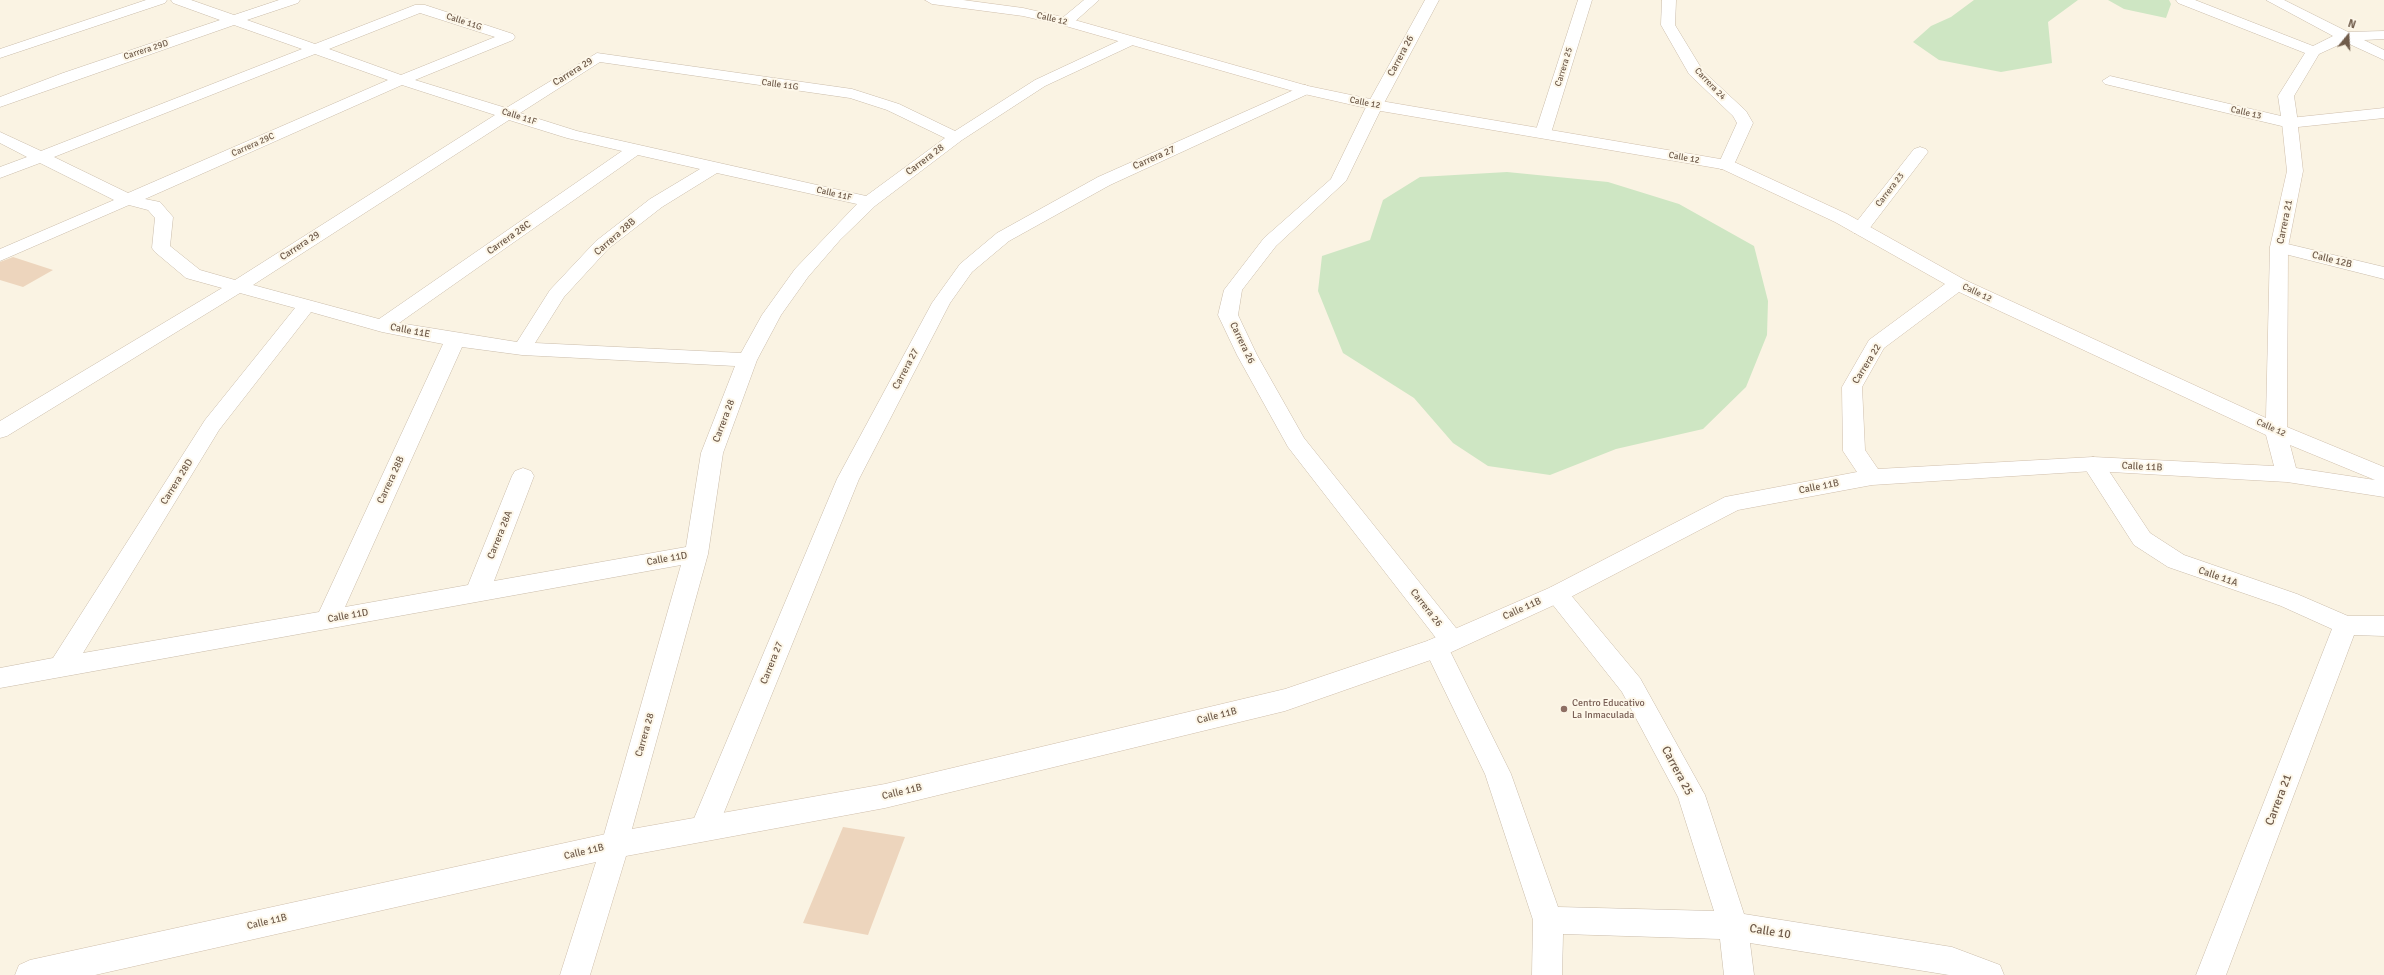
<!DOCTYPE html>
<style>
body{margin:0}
#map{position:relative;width:2384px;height:975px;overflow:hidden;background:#faf3e3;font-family:Signika,sans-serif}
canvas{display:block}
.north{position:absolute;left:2328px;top:16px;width:40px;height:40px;-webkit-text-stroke:3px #fdf7e9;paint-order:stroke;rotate:18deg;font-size:11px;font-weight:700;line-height:16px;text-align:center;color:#705c4b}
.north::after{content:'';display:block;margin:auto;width:14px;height:18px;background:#705c4b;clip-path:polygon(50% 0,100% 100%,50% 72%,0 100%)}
</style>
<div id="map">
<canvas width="2384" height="975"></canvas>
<div class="north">N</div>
</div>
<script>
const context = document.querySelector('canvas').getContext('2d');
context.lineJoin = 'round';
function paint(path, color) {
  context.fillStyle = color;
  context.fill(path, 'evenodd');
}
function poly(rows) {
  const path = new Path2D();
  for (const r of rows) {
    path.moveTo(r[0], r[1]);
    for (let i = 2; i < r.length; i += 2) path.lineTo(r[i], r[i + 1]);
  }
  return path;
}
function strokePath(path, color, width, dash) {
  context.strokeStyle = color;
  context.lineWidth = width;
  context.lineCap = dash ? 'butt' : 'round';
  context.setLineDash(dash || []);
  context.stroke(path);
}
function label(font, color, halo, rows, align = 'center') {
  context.font = font + ' Signika,sans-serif';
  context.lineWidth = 4;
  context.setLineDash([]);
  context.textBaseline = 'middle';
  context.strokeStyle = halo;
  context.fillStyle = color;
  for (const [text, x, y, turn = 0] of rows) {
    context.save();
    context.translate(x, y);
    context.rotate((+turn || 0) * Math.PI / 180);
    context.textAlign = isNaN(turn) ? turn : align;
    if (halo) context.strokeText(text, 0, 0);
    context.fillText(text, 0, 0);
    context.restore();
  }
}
paint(poly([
 [1974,0,2078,0,2048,22,2052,63,2001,72,1939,60,1913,42,1931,26,1951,17],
 [2108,0,2169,0,2171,4,2166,18,2124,9],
 [1507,172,1608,182,1679,204,1754,246,1768,301,1767,335,1746,387,1703,429,1616,449,1550,475,1488,466,1453,443,1414,398,1343,353,1318,291,1322,256,1370,240,1383,200,1420,177]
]), '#cee6c3');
paint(poly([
 [13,257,53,270,23,287,0,280,0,262],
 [843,827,905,837,868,935,803,923]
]), '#edd5bd');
const street = poly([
 [146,0,167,0,165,3,0,58,0,49,146,0],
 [171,0,191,0,234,15,279,0,300,0,298,3,247,20,315,44,415,5,425,5,513,34,515,37,513,40,415,80,506,108,597,53,852,89,899,104,955,131,1035,80,1125,38,1130,37,1137,41,1135,44,1045,86,962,140,875,206,840,240,808,277,781,315,757,360,723,453,708,554,625,854,615,858,605,854,601,845,681,565,0,688,0,668,53,658,205,420,295,308,240,293,7,436,0,438,0,421,222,288,186,278,155,252,152,248,155,218,148,210,129,205,0,261,0,249,114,200,40,163,0,178,0,167,27,157,0,143,0,132,41,151,302,49,234,25,0,107,0,97,63,73,220,20,173,3,171,0],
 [420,13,495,37,401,75,329,49,420,13],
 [315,54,388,80,128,193,54,157,315,54],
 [600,62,850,98,887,110,945,138,866,196,577,131,520,113,600,62],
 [402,85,495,115,235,280,200,270,170,246,173,217,160,202,145,199,402,85],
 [509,120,567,138,622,151,379,319,253,285,509,120],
 [638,155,700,169,650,199,596,241,550,290,517,342,399,323,638,155],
 [717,173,857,204,795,269,762,315,741,353,535,343,564,297,608,249,662,207,717,173],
 [311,312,382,332,443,344,319,612,83,653,219,430,311,312],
 [462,347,522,355,735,366,701,453,686,547,494,581,534,476,531,471,523,468,515,471,512,476,468,585,345,607,462,347],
 [1084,0,1099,0,1071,25,1061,25,1059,22,1061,19,1084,0],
 [1425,0,1439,0,1383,105,1346,181,1276,246,1242,290,1238,315,1257,355,1304,438,1460,633,1463,640,1460,647,1449,649,1511,774,1558,907,1714,911,1678,797,1622,692,1549,600,1545,594,1549,588,1557,585,1565,588,1640,678,1705,795,1744,914,1952,947,2000,965,2004,975,1949,975,1750,943,1754,975,1724,975,1720,939,1563,934,1562,975,1532,975,1533,920,1485,774,1424,648,1427,641,1436,638,1288,447,1237,355,1218,315,1224,290,1264,238,1331,179,1367,105,1425,0],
 [1578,0,1592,0,1551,133,1549,136,1537,136,1535,133,1578,0],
 [1662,0,1676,0,1675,25,1703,71,1746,111,1753,123,1732,169,1720,169,1718,165,1737,123,1733,116,1689,74,1661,25,1662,0],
 [2176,0,2195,0,2313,46,2333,36,2266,0,2284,0,2348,32,2384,31,2384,39,2364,40,2384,50,2384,60,2345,42,2319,54,2294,96,2298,123,2296,126,2290,128,2105,84,2102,81,2110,76,2281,116,2278,96,2305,53,2178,3,2176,0],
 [1305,85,1310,87,1313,90,1310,93,1110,185,1009,241,972,272,950,303,859,479,714,837,704,840,694,837,690,828,837,479,932,303,960,264,997,233,1098,177,1305,85],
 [1920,147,1926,149,1928,152,1866,233,1854,233,1851,229,1854,225,1914,149,1920,147],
 [2279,242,2384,267,2384,279,2273,251,2270,247,2273,243,2279,242],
 [2093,457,2101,459,2150,533,2184,555,2297,594,2348,616,2384,616,2384,636,2354,635,2226,975,2196,975,2332,629,2281,606,2168,567,2134,545,2082,464,2085,459,2093,457]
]);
const secondary = poly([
 [925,0,963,0,1023,8,1071,19,1308,86,1375,100,1732,161,1847,214,1965,280,2266,418,2270,247,2287,171,2282,123,2284,120,2290,118,2384,108,2384,118,2298,127,2303,171,2288,247,2287,427,2384,467,2384,497,2287,482,2093,471,1872,485,1738,510,1565,600,1445,655,1285,711,885,808,626,856,590,975,560,975,596,862,95,975,15,975,19,965,30,960,615,832,885,784,1285,689,1427,641,1549,588,1725,497,1857,472,1843,451,1842,387,1869,340,1945,284,1835,222,1722,169,1375,110,1300,93,1062,25,1023,16,932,4,925,0],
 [1959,292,2266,435,2274,466,2093,457,1878,469,1865,450,1862,387,1884,348,1959,292],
 [2290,445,2375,480,2296,468,2290,445]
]);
strokePath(street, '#cabcaa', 1);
strokePath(secondary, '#cfbeab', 1);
paint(street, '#fff');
paint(secondary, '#fff');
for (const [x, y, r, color] of [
 [1564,709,4,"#8d6e63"]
]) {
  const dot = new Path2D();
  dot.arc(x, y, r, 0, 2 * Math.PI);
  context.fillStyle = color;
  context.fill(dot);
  strokePath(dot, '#fdf7e9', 1.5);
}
label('9px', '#705c4b', '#fdf7e9', [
 ["Calle 12",1052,19,13],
 ["Calle 11G",464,22,18],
 ["Carrera 29D",146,50,-18],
 ["Carrera 25",1564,67,-73],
 ["Carrera 24",1710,84,46],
 ["Calle 11G",780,85,8],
 ["Calle 12",1365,103,11],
 ["Calle 13",2246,113,13],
 ["Calle 11F",519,117,18],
 ["Carrera 29C",253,145,-24],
 ["Calle 12",1684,158,10],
 ["Carrera 23",1890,190,-52],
 ["Calle 11F",834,194,13],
 ["Calle 12",1977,293,25],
 ["Calle 12",2271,428,24]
]);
label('10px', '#705c4b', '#fdf7e9', [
 ["Carrera 26",1401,56,-62],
 ["Carrera 29",573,72,-32],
 ["Carrera 27",1154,158,-24],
 ["Carrera 28",925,160,-37],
 ["Carrera 21",2285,222,-78],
 ["Carrera 28B",615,237,-41],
 ["Carrera 28C",509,238,-35],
 ["Carrera 29",300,246,-33],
 ["Calle 12B",2332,260,14],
 ["Calle 11E",410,331,11],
 ["Carrera 26",1242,343,64],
 ["Carrera 22",1867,364,-58],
 ["Carrera 27",906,369,-62],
 ["Carrera 28",724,421,-69],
 ["Calle 11B",2142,467,3],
 ["Carrera 28B",391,480,-65],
 ["Carrera 28D",177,482,-58],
 ["Calle 11B",1819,487,-11],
 ["Carrera 28A",500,535,-68],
 ["Calle 11D",667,559,-10],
 ["Calle 11A",2218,577,19],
 ["Carrera 26",1426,608,52],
 ["Calle 11B",1522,609,-24],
 ["Calle 11D",348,616,-10],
 ["Carrera 27",772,663,-68],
 ["Calle 11B",1217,716,-14],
 ["Carrera 28",645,735,-74],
 ["Calle 11B",902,792,-13],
 ["Calle 11B",584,852,-13],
 ["Calle 11B",267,922,-13]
]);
label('10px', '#785e54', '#fdf7e9', [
 ["Centro Educativo",1572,703],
 ["La Inmaculada",1572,715]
], 'left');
label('12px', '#705c4b', '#fdf7e9', [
 ["Carrera 25",1677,771,62],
 ["Carrera 21",2279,800,-69],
 ["Calle 10",1770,932,9]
]);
</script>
